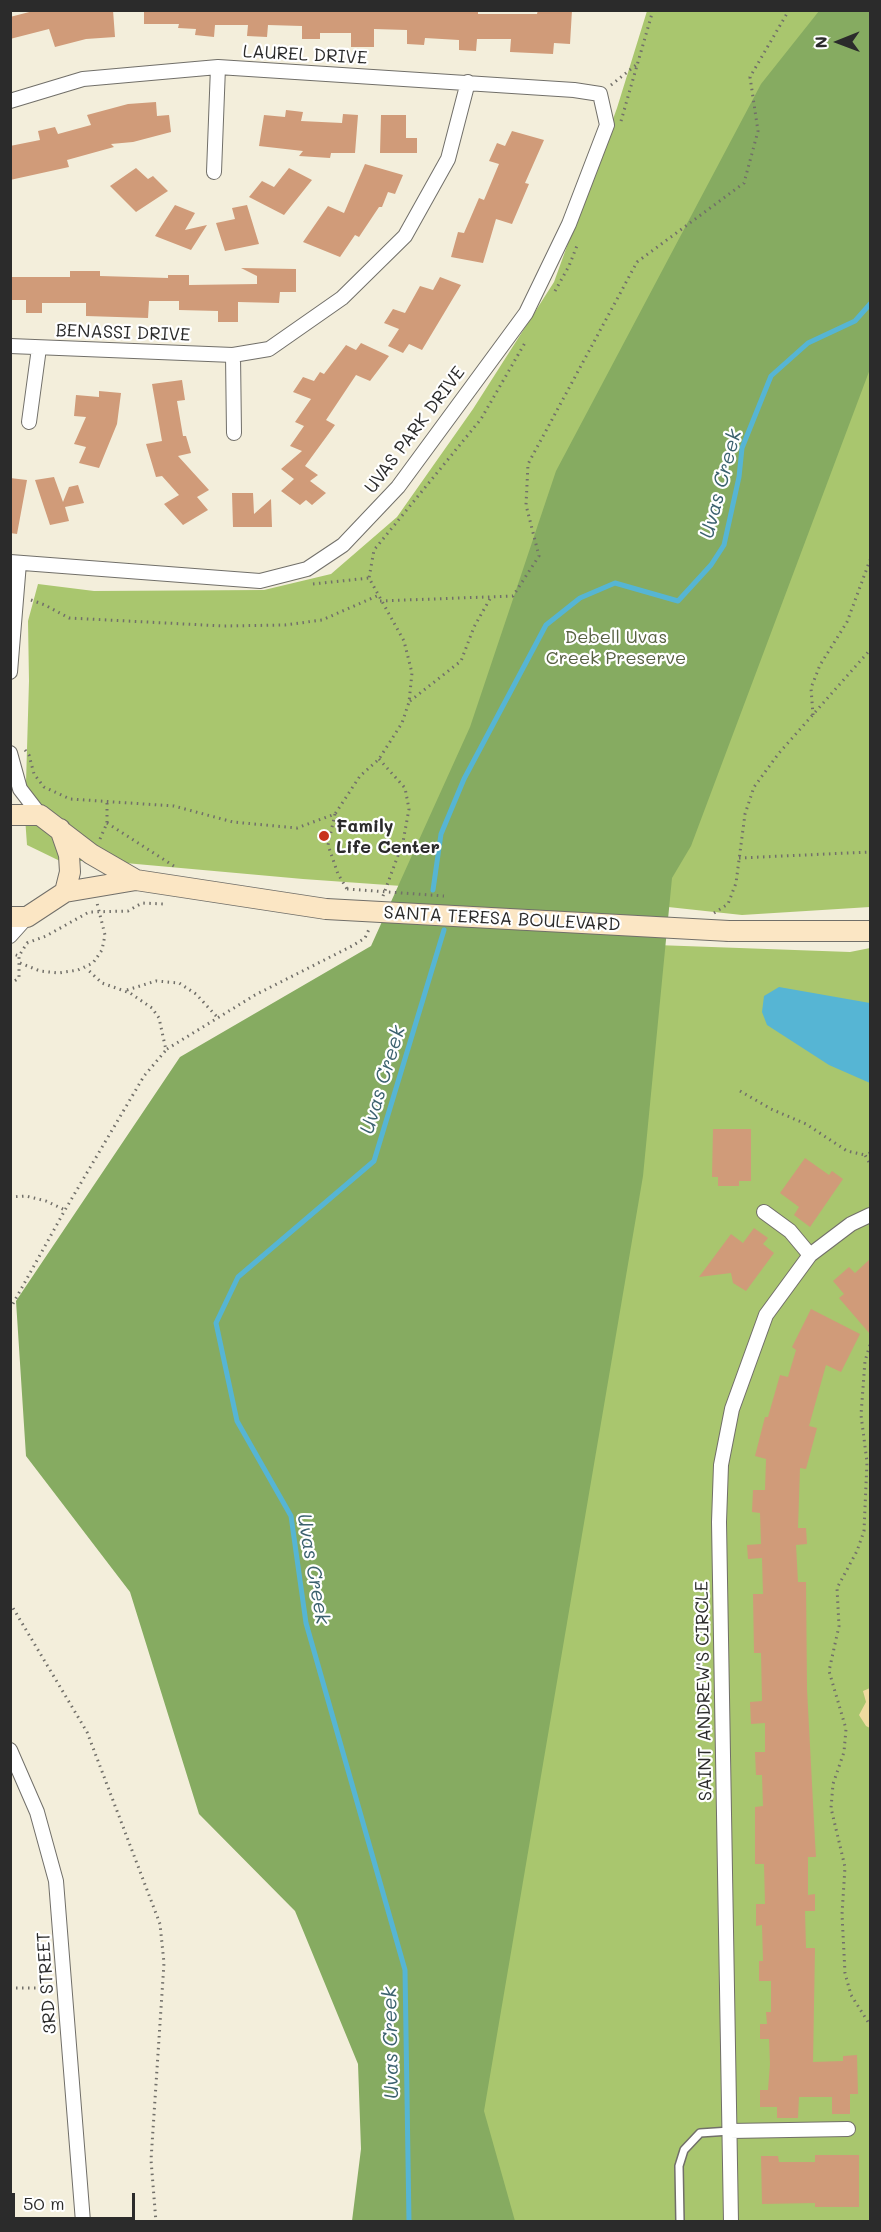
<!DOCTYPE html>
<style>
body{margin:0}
#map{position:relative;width:881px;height:2232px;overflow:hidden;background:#f3eedb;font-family:Mali,sans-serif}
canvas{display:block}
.frame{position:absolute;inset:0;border:12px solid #2b2b2b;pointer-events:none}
.north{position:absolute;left:809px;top:12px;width:60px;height:60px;-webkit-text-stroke:4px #fff;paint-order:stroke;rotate:269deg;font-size:16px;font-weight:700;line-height:24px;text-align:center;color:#2b2b2b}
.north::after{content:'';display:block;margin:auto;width:21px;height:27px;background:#2b2b2b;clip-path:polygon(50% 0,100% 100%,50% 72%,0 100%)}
.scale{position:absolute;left:12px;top:2193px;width:123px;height:27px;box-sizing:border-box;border:3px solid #2b2b2b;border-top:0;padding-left:8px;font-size:18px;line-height:21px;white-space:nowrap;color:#2b2b2b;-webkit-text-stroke:4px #fff;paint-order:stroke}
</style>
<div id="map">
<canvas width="881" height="2232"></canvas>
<div class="frame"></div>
<div class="north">N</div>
<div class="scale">50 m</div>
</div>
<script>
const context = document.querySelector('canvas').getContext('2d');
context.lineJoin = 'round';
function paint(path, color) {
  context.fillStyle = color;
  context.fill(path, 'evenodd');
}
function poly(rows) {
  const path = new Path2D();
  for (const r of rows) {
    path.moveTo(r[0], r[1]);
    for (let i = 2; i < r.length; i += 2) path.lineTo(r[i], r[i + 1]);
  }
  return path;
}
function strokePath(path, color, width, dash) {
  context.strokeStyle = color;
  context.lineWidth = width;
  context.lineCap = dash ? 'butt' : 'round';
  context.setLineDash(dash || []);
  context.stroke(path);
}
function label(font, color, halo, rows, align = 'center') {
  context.font = font + ' Mali,sans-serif';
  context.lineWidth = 4.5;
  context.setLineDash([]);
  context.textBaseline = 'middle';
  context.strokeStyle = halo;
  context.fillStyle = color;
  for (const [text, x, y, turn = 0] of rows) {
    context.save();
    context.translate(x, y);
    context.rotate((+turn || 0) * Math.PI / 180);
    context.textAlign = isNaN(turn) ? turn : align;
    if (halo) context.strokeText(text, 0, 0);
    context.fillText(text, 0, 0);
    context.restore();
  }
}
paint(poly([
 [647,11,870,11,870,907,742,915,613,901,303,879,103,861,60,861,27,845,25,817,29,681,28,621,38,584,94,591,264,590,331,574,397,517,473,409,554,282,617,108],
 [435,937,850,952,870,948,870,2221,452,2221]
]), '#a9c66e');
paint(poly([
 [819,11,870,11,870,369,691,846,672,878,643,1176,484,2111,515,2221,352,2221,361,2149,358,2064,295,1911,199,1814,130,1592,26,1456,16,1301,180,1057,371,946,470,727,556,471,761,84]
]), '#86ab61');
paint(poly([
 [870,1688,870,1728,866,1726,859,1715,866,1702,863,1691]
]), '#eeda9e');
paint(poly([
 [779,987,870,1003,870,1083,829,1065,767,1025,762,1012,764,996]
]), '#56b5d4');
strokePath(poly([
 [433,890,441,834,464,779,546,625,580,598,615,583,678,601,711,565,724,545,739,477,742,448,771,376,808,343,855,321,870,304],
 [409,2222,405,1970,306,1623,291,1516,237,1421,216,1323,238,1277,374,1161,444,930]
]), '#56b5d4', 5);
paint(poly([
 [37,10,113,10,115,37,86,39,55,47,49,29,10,39,10,17],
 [144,10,478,10,478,14,537,14,538,10,572,10,570,44,554,43,553,54,510,52,511,39,477,39,476,51,459,50,459,40,425,38,424,45,407,44,407,30,374,29,374,47,351,47,351,33,320,33,320,39,302,39,302,26,268,25,267,37,247,36,248,25,215,25,214,37,195,35,196,29,178,28,179,24,144,24],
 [156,102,157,116,169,115,171,132,133,142,111,144,114,147,67,160,69,167,10,180,10,146,40,140,38,131,55,127,58,134,91,125,87,115,128,104],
 [286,110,303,112,301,121,342,123,343,114,358,115,355,153,331,153,330,158,299,156,303,151,259,146,264,115,285,117],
 [381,115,406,115,406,138,417,138,417,153,380,153],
 [512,131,544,140,525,183,529,184,512,224,496,219,483,263,451,257,458,232,464,233,479,198,484,200,499,164,489,161,497,143,505,146],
 [365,164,403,175,395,194,388,192,382,207,379,207,359,237,355,235,340,257,303,242,328,206,344,213],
 [136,168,148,179,153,176,168,191,136,212,110,186],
 [289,168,312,180,284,215,249,197,262,181,274,187],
 [175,205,195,213,185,230,207,225,191,250,155,236],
 [247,205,259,244,225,251,216,223,235,219,232,208],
 [241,268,296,269,296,292,280,292,279,303,238,302,238,322,218,322,218,311,179,310,179,301,149,301,148,318,86,316,86,303,42,303,42,313,26,313,26,300,10,300,10,277,70,277,70,271,100,271,100,276,168,278,168,275,189,275,189,285,257,284,257,276],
 [440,277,461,285,422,350,409,344,403,353,388,346,399,329,384,323,393,309,405,313,420,286,433,290],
 [361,343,389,356,370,381,356,375,326,420,335,425,305,466,318,475,310,481,326,493,312,505,306,500,300,505,281,491,294,479,281,469,302,451,290,446,304,426,295,422,311,399,293,392,303,377,314,381,320,372,324,374,346,345,356,350],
 [182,380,185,400,177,401,183,436,186,436,191,453,178,456,209,490,197,497,208,510,183,525,164,504,179,495,162,476,156,477,146,444,162,441,152,384],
 [99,391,121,393,117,424,99,468,79,463,86,447,74,444,86,417,74,416,76,395,99,397],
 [54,477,63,502,69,487,78,485,84,503,65,507,69,521,50,525,35,480],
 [10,478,27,480,17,534,10,533],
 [232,493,253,493,254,514,271,499,272,527,233,527],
 [713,1129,751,1129,751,1181,739,1181,739,1186,718,1186,718,1177,712,1177],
 [805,1158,829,1175,832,1171,843,1179,810,1227,794,1215,799,1207,780,1193],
 [754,1228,768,1238,763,1244,774,1253,746,1291,733,1283,731,1273,699,1277,731,1234,743,1243],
 [870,1259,870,1334,839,1298,844,1294,833,1281,849,1267,855,1273],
 [811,1309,860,1334,841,1372,826,1365,809,1426,817,1428,806,1469,800,1468,798,1528,806,1528,807,1544,796,1545,798,1582,806,1582,807,1689,815,1841,816,1857,808,1857,808,1895,815,1894,815,1911,805,1911,806,1948,815,1948,813,2062,843,2061,843,2056,857,2055,858,2094,850,2094,850,2114,832,2114,832,2097,799,2097,798,2118,777,2118,777,2107,760,2107,760,2090,768,2090,770,2064,769,2039,760,2039,760,2024,767,2024,766,2012,771,2012,771,1981,759,1981,759,1961,763,1961,762,1925,756,1926,756,1904,765,1904,764,1864,755,1864,755,1807,763,1806,762,1775,756,1775,755,1752,765,1752,765,1723,751,1724,750,1702,762,1701,761,1653,754,1653,753,1594,763,1594,762,1558,748,1559,747,1545,761,1544,760,1513,752,1512,753,1490,765,1490,766,1459,755,1456,765,1417,768,1417,780,1375,788,1377,796,1350,792,1347],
 [815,2155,859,2155,859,2207,815,2207,815,2203,762,2204,761,2156,778,2156,779,2162,815,2162]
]), '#d09b79');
const service = poly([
 [680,2222,679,2166,684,2150,700,2133,730,2131]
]);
const minor = poly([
 [10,101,83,79,218,67,574,90,600,94,607,125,569,224,526,313,398,487,343,545,307,569,260,581,10,562],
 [214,172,218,67],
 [10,346,233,355,269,349,342,298,405,236,448,159,468,82],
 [233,355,234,433],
 [29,422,39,348],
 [10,672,19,563],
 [10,753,20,789,40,815],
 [10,936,27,917],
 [764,1212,790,1231,810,1255],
 [10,1750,37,1812,56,1881,83,2222],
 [730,2131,848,2129],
 [731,2222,719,1522,721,1465,732,1409,766,1315,810,1255,851,1224,870,1215]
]);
const secondary = poly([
 [10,815,40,815,91,854,136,880,326,909],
 [65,892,136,880],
 [10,917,27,917,65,892,70,872,69,855,60,829],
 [729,931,870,931]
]);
strokePath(service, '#716f69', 10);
strokePath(minor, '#716f69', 16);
strokePath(secondary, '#716f69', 22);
strokePath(poly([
 [611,85,636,65],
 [621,121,653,10],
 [555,291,569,266,578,243],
 [313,584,369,578],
 [31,600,45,605,69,618,223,626,285,625,322,620,377,596],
 [380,601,513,596,539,556,526,505,528,464,637,262,744,183,758,131,750,77,789,10],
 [410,701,461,661,474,627,491,597],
 [813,715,811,688,820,665,847,622,870,560],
 [25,750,29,755,34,774,44,787,70,799,174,806,233,822,297,828,335,814,360,776,379,759,402,723,409,702,412,673,404,641,369,578,374,550,481,419,526,341],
 [379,759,405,788,409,809,403,842,383,896],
 [335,814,328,845,338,874,347,889],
 [107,823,177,868],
 [100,839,107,823,107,803],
 [739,858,870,852],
 [714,913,728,904,736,883,745,814,754,787,779,753,870,650],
 [10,953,19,956],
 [20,963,40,971,58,973,78,970,93,963,102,950,105,935,97,903],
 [10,984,19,978,19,956,27,943,46,936,89,912,128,911,142,903,164,904],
 [127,990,156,981,179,983,196,994,218,1018],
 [167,1049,255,995,352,946,365,938,370,927],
 [740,1091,771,1109,806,1124,847,1151,865,1155],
 [870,1153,865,1155,870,1164],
 [10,1197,26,1196,46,1201,65,1210],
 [10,1309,65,1210,144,1076,166,1050,159,1018,152,1008,130,993,102,983,86,968],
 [870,1345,865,1361,861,1415,867,1462,864,1531,857,1551,837,1588,839,1626,829,1671,846,1729,844,1752,833,1784,831,1808,845,1867,842,1914,845,1973,851,1995,870,2025],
 [10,1603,87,1732,160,1924,164,1963,151,2160,156,2222],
 [10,1988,38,1988]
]), '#716f69', 3, [1.5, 4.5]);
strokePath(service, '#fff', 7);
strokePath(minor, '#fff', 14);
strokePath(secondary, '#fbe6c4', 20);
const secondaryBridge = poly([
 [326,909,729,931]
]);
strokePath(secondaryBridge, '#716f69', 22, []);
strokePath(poly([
 [347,889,444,896]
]), '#716f69', 3, [1.5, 4.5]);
strokePath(secondaryBridge, '#fbe6c4', 20);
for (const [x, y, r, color] of [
 [324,836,6,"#c8321e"]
]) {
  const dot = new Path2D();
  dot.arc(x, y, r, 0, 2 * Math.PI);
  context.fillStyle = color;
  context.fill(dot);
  strokePath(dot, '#fff', 2);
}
label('18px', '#2b2b2b', '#fff', [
 ["LAUREL DRIVE",305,55,3],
 ["BENASSI DRIVE",123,333,2],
 ["UVAS PARK DRIVE",415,430,-53],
 ["SANTA TERESA BOULEVARD",502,919,3],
 ["SAINT ANDREW'S CIRCLE",704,1691,-91],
 ["3RD STREET",47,1983,-94]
]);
label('18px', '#576142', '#fff', [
 ["Debell Uvas",616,637],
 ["Creek Preserve",616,658]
]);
label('bold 18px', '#2b2b2b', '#fff', [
 ["Family",336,826],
 ["Life Center",336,847]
], 'left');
label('italic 20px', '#3c626f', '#fff', [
 ["Uvas Creek",721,484,-75],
 ["Uvas Creek",383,1080,-73],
 ["Uvas Creek",313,1569,80],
 ["Uvas Creek",391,2043,-91]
]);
</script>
